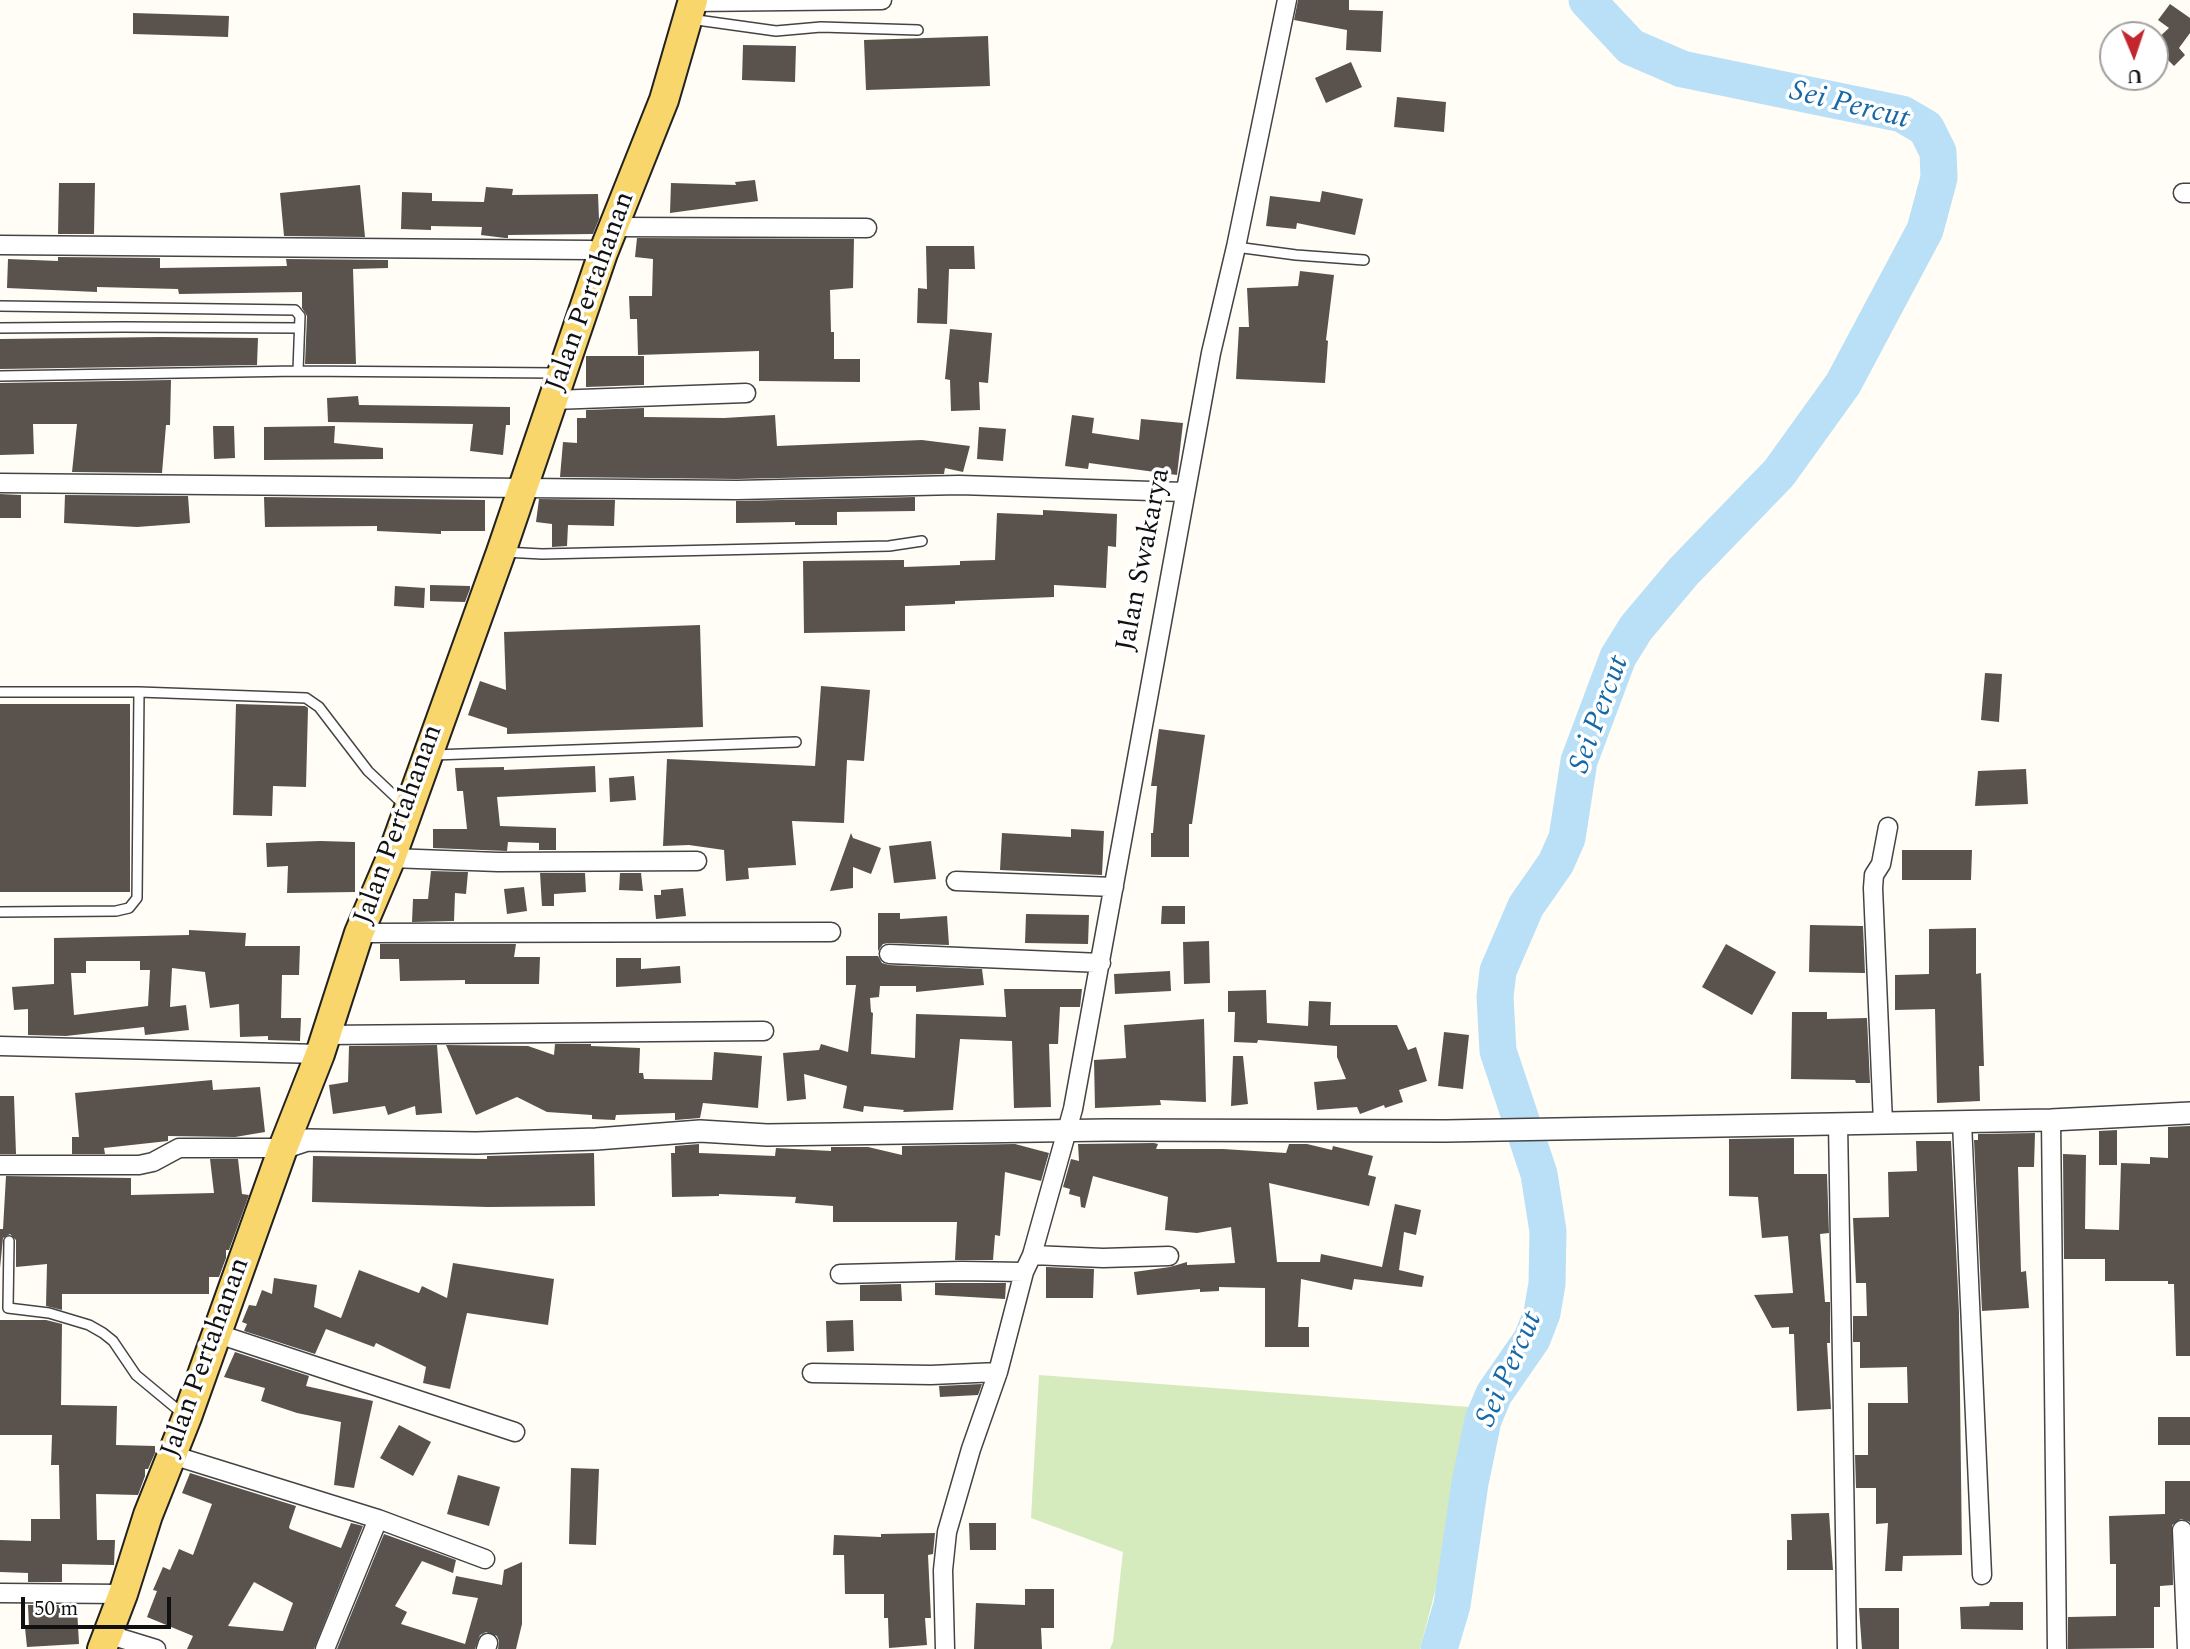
<!DOCTYPE html>
<style>
body{margin:0}
#map{position:relative;width:2190px;height:1649px;overflow:hidden;background:#fffdf5;font-family:Spectral,serif}
canvas{display:block}
.north{position:absolute;left:2099px;top:21px;width:70px;height:70px;box-sizing:border-box;background:#fff;border:2px solid #a0a0a0;border-radius:50%;rotate:178deg;font-size:19px;font-weight:700;line-height:28px;text-align:center;color:#111}
.north::after{content:'';display:block;margin:auto;width:24px;height:32px;background:#c4262e;clip-path:polygon(50% 0,100% 100%,50% 72%,0 100%)}
.scale{position:absolute;left:21px;top:1597px;width:150px;height:32px;box-sizing:border-box;border:4px solid #111;border-top:0;padding-left:9px;font-size:21px;line-height:24px;white-space:nowrap;color:#111;-webkit-text-stroke:5px #fff;paint-order:stroke}
</style>
<div id="map">
<canvas width="2190" height="1649"></canvas>
<div class="north">U</div>
<div class="scale">50 m</div>
</div>
<script>
const context = document.querySelector('canvas').getContext('2d');
context.lineJoin = 'round';
function paint(path, color) {
  context.fillStyle = color;
  context.fill(path, 'evenodd');
}
function poly(rows) {
  const path = new Path2D();
  for (const r of rows) {
    path.moveTo(r[0], r[1]);
    for (let i = 2; i < r.length; i += 2) path.lineTo(r[i], r[i + 1]);
  }
  return path;
}
function strokePath(path, color, width, dash) {
  context.strokeStyle = color;
  context.lineWidth = width;
  context.lineCap = dash ? 'butt' : 'round';
  context.setLineDash(dash || []);
  context.stroke(path);
}
function label(font, color, halo, rows, align = 'center') {
  context.font = font + ' Spectral,serif';
  context.lineWidth = 7;
  context.setLineDash([]);
  context.textBaseline = 'middle';
  context.strokeStyle = halo;
  context.fillStyle = color;
  for (const [text, x, y, turn = 0] of rows) {
    context.save();
    context.translate(x, y);
    context.rotate((+turn || 0) * Math.PI / 180);
    context.textAlign = isNaN(turn) ? turn : align;
    if (halo) context.strokeText(text, 0, 0);
    context.fillText(text, 0, 0);
    context.restore();
  }
}
paint(poly([
 [1039,1375,1483,1408,1420,1649,1110,1649,1113,1642,1123,1552,1031,1518]
]), '#d5ebbd');
strokePath(poly([
 [1439,1649,1452,1605,1470,1483,1483,1420,1494,1394,1532,1339,1542,1313,1547,1284,1548,1231,1539,1174,1498,1051,1495,997,1498,971,1526,906,1556,863,1567,838,1579,761,1618,657,1636,628,1684,571,1779,473,1843,384,1925,230,1939,178,1938,152,1926,128,1902,114,1682,69,1631,47,1587,0]
]), '#b9e0f7', 37);
paint(poly([
 [1298,0,1349,0,1349,10,1383,11,1381,52,1346,50,1347,30,1294,20],
 [2170,4,2190,18,2190,33,2179,48,2185,55,2174,66,2155,47,2155,41,2169,28,2158,20],
 [133,13,229,16,228,37,133,34],
 [988,36,990,86,866,90,864,40],
 [743,45,796,46,795,82,742,80],
 [1351,62,1362,87,1326,103,1315,78],
 [1397,97,1446,102,1444,132,1394,127],
 [755,180,758,201,670,213,671,183,736,185,735,182],
 [59,183,95,183,94,234,58,234],
 [360,185,365,237,284,236,280,193],
 [486,187,513,189,512,195,598,194,599,219,593,234,508,235,508,238,505,238,481,235,482,227,431,226,431,230,401,229,402,192,432,193,432,201,484,202],
 [1322,191,1363,199,1355,235,1297,223,1296,229,1266,226,1270,196,1320,202],
 [637,238,854,239,853,288,830,290,831,332,834,332,834,359,860,359,860,382,759,381,759,351,638,355,637,319,630,319,629,296,652,296,653,259,635,257],
 [926,246,974,246,975,269,949,269,947,324,917,323,918,288,927,289],
 [58,257,160,258,160,268,287,266,286,259,388,260,388,268,353,269,356,364,305,364,307,316,302,308,302,292,179,294,178,289,97,287,97,292,7,288,8,259,58,261],
 [1300,271,1334,275,1326,340,1328,341,1325,383,1236,379,1239,327,1249,327,1247,288,1298,286],
 [950,329,992,333,988,383,979,382,980,410,951,411,950,380,945,379],
 [161,337,258,338,257,365,0,369,0,339],
 [586,356,644,356,644,385,586,387],
 [171,380,170,425,166,425,162,473,72,472,77,424,33,424,34,454,0,455,0,383],
 [358,396,359,405,510,407,510,425,506,425,503,455,470,451,473,424,328,422,327,398],
 [644,408,644,417,724,418,775,415,777,446,922,440,970,446,963,472,945,468,944,474,737,479,560,477,563,442,577,443,577,418,586,418,586,410],
 [1072,415,1094,418,1092,433,1139,440,1141,419,1183,423,1177,475,1089,463,1088,469,1065,466],
 [213,426,234,426,235,458,214,459],
 [335,426,334,443,383,448,383,459,264,460,264,427],
 [979,427,1006,429,1003,461,977,459],
 [0,494,21,495,21,518,0,518],
 [65,495,188,496,190,523,137,527,64,523],
 [264,497,485,500,485,531,441,531,441,534,377,531,377,526,265,527],
 [915,497,915,511,837,512,837,525,795,525,795,522,736,523,736,501],
 [539,499,615,500,614,526,568,525,567,546,552,547,552,524,536,522],
 [1043,510,1117,514,1116,547,1108,546,1106,588,1054,585,1054,597,955,601,955,604,905,606,905,631,804,633,803,561,904,560,904,567,960,565,960,561,995,560,997,513,1043,515],
 [430,585,470,586,470,589,465,602,430,601],
 [395,586,425,588,424,608,394,606],
 [700,625,703,727,507,734,507,728,468,715,480,681,506,690,504,632],
 [1985,673,2002,674,1999,722,1981,720],
 [821,686,870,690,864,761,847,760,844,823,792,821,796,865,748,868,749,879,726,881,724,850,689,845,663,846,667,759,815,766],
 [0,704,130,704,130,892,0,892],
 [236,704,305,706,308,708,306,787,273,786,272,816,233,815],
 [1159,729,1205,735,1192,824,1189,824,1189,857,1151,857,1151,833,1153,833,1157,786,1151,786],
 [595,766,596,792,497,797,500,826,556,828,556,850,539,850,539,843,508,842,507,851,433,848,433,829,467,829,463,791,457,791,455,768,504,767,504,770],
 [2026,769,2028,804,1975,806,1978,771],
 [634,776,636,800,610,802,609,778],
 [1071,829,1104,831,1102,875,1000,870,1002,833,1071,837],
 [851,833,853,838,881,848,871,874,853,867,853,888,830,891],
 [320,841,355,842,355,892,287,893,288,866,267,867,266,843],
 [931,841,936,879,894,883,889,846],
 [1902,850,1972,850,1971,880,1902,880],
 [431,871,468,872,466,894,455,893,454,921,412,922,413,899,428,899],
 [540,873,585,873,586,892,554,894,554,906,542,906],
 [620,873,641,873,643,891,619,890],
 [524,887,527,911,507,914,504,889],
 [683,888,686,916,656,919,654,895,661,895,661,890],
 [1162,906,1185,906,1185,924,1161,924],
 [878,913,900,913,900,919,947,916,949,945,889,943,883,944,878,951],
 [1026,914,1089,915,1088,944,1025,943],
 [1810,925,1863,926,1865,973,1809,972],
 [1976,928,1976,974,1981,973,1984,1066,1979,1066,1980,1101,1937,1103,1935,1009,1895,1010,1895,975,1929,974,1929,929],
 [189,930,246,933,245,946,300,946,299,975,282,975,281,1018,301,1018,300,1041,268,1040,268,1036,240,1037,239,1004,210,1008,205,972,172,968,170,1007,186,1005,189,1030,145,1035,144,1027,66,1036,28,1035,28,1009,14,1010,12,987,54,984,54,938,189,935],
 [86,961,140,961,140,970,150,970,148,1006,74,1015,71,973,86,973],
 [1209,941,1210,983,1184,984,1183,942],
 [380,944,516,944,514,957,540,957,539,984,465,984,465,980,400,981,399,959,380,959],
 [1726,944,1776,972,1752,1015,1702,987],
 [846,956,878,956,882,963,889,965,982,969,984,985,916,992,916,986,880,986,879,997,870,998,871,1012,873,1013,871,1054,915,1058,916,1014,1006,1017,1004,989,1082,989,1080,1007,1060,1007,1058,1044,1049,1044,1051,1107,1014,1108,1012,1041,960,1039,953,1110,903,1112,904,1110,864,1106,863,1112,843,1108,847,1086,804,1074,806,1099,787,1101,783,1053,819,1050,821,1044,848,1052,856,985,846,985],
 [616,958,641,958,641,969,680,966,681,983,616,987],
 [1170,971,1171,991,1115,994,1114,974],
 [1266,990,1267,1023,1308,1026,1309,1001,1331,1002,1330,1025,1397,1025,1408,1050,1416,1047,1427,1081,1399,1090,1403,1102,1385,1108,1384,1105,1360,1114,1357,1107,1317,1110,1314,1082,1346,1079,1337,1057,1337,1046,1258,1040,1257,1043,1234,1042,1235,1012,1228,1012,1228,991],
 [1792,1012,1827,1012,1827,1019,1867,1018,1870,1083,1856,1083,1855,1080,1791,1079],
 [1204,1019,1206,1102,1160,1100,1161,1105,1095,1108,1094,1060,1126,1058,1124,1025],
 [1444,1032,1469,1035,1463,1089,1438,1086],
 [555,1044,591,1044,591,1046,640,1048,639,1073,643,1073,644,1079,712,1080,714,1052,762,1056,758,1108,703,1103,700,1118,675,1120,675,1113,616,1115,615,1120,592,1119,592,1115,547,1112,517,1097,476,1115,446,1045,528,1046,554,1055],
 [437,1045,442,1113,416,1115,415,1106,388,1115,385,1106,333,1114,329,1085,348,1082,349,1046],
 [1233,1056,1243,1056,1248,1104,1231,1106],
 [212,1080,213,1090,260,1087,265,1132,235,1137,168,1136,168,1141,104,1148,105,1154,72,1154,72,1137,79,1137,75,1093],
 [0,1096,14,1096,16,1154,0,1154],
 [2190,1126,2190,1356,2176,1356,2174,1284,2168,1284,2168,1281,2105,1281,2105,1259,2064,1259,2063,1154,2086,1155,2085,1229,2119,1230,2121,1163,2150,1164,2150,1157,2168,1158,2168,1127],
 [2117,1130,2117,1165,2099,1165,2099,1131],
 [2035,1133,2034,1167,2018,1167,2021,1272,2026,1271,2029,1308,1982,1311,1974,1140,1978,1140,1978,1134],
 [1794,1138,1794,1174,1827,1174,1829,1233,1820,1234,1825,1302,1830,1302,1830,1343,1827,1343,1831,1409,1797,1411,1794,1334,1789,1334,1789,1327,1772,1328,1754,1295,1793,1293,1788,1236,1762,1238,1758,1197,1729,1196,1729,1139],
 [1916,1141,1951,1141,1959,1313,1962,1555,1903,1556,1902,1571,1885,1571,1888,1523,1876,1524,1876,1488,1856,1488,1855,1455,1868,1455,1868,1403,1908,1403,1907,1367,1860,1368,1860,1342,1853,1342,1853,1316,1867,1316,1866,1283,1856,1283,1853,1218,1889,1217,1888,1172,1917,1171],
 [1154,1143,1158,1144,1156,1149,1223,1149,1286,1153,1289,1144,1307,1144,1332,1150,1333,1146,1373,1156,1368,1175,1376,1177,1369,1206,1269,1183,1277,1262,1320,1262,1321,1254,1382,1267,1395,1204,1421,1210,1416,1235,1404,1232,1399,1270,1424,1276,1422,1287,1354,1279,1352,1290,1301,1279,1298,1327,1309,1327,1309,1347,1265,1347,1265,1288,1219,1287,1219,1291,1200,1292,1200,1289,1137,1295,1134,1272,1170,1267,1187,1262,1187,1265,1235,1263,1231,1227,1197,1233,1165,1230,1168,1197,1093,1176,1085,1208,1081,1207,1080,1197,1069,1194,1070,1189,1063,1187,1071,1159,1079,1161,1078,1144],
 [699,1144,699,1153,775,1156,776,1148,831,1151,831,1147,868,1147,902,1155,902,1146,1015,1144,1049,1153,1041,1181,1005,1172,1000,1236,995,1235,993,1260,955,1260,957,1222,833,1222,833,1206,795,1203,796,1197,719,1194,719,1196,672,1197,671,1153,675,1153,675,1146],
 [594,1153,595,1206,488,1207,312,1202,313,1156,487,1159,487,1156],
 [210,1159,238,1159,242,1194,249,1195,229,1250,226,1250,226,1258,219,1277,209,1277,209,1294,62,1294,62,1310,46,1306,47,1264,16,1267,16,1240,10,1234,3,1238,0,1268,0,1229,3,1229,6,1176,131,1178,131,1195,214,1193],
 [453,1263,554,1279,548,1325,467,1313,450,1389,423,1383,426,1367,376,1343,374,1347,326,1329,315,1354,244,1331,247,1324,242,1322,249,1305,256,1306,262,1290,272,1294,274,1278,317,1285,314,1307,341,1318,359,1270,419,1293,422,1286,447,1298],
 [1046,1267,1094,1269,1093,1298,1046,1298],
 [935,1283,1006,1283,1005,1299,935,1295],
 [901,1284,902,1301,860,1301,860,1285],
 [0,1320,46,1320,62,1324,61,1405,117,1406,116,1445,155,1446,155,1453,148,1469,145,1469,145,1476,138,1495,96,1494,97,1540,115,1540,114,1565,62,1564,62,1582,28,1582,28,1573,0,1572,0,1540,31,1541,31,1519,60,1519,59,1465,51,1465,52,1435,0,1435],
 [853,1320,854,1351,827,1352,826,1321],
 [235,1352,309,1376,306,1386,373,1401,354,1488,334,1485,341,1422,297,1413,261,1401,265,1388,224,1377],
 [982,1384,978,1395,940,1397,939,1386],
 [2158,1417,2190,1417,2190,1445,2158,1445],
 [399,1425,431,1442,413,1476,380,1458],
 [571,1468,599,1469,596,1545,569,1544],
 [190,1473,296,1506,289,1527,290,1529,341,1548,351,1523,363,1526,314,1649,187,1649,193,1636,147,1617,157,1591,153,1590,163,1567,170,1570,179,1549,193,1555,212,1504,182,1493],
 [254,1582,293,1603,283,1631,228,1626],
 [458,1475,500,1487,489,1526,447,1514],
 [2165,1481,2190,1481,2190,1522,2181,1519,2172,1525,2173,1585,2160,1586,2160,1607,2154,1607,2154,1648,2068,1649,2068,1617,2116,1616,2116,1564,2110,1564,2109,1516,2165,1514],
 [1829,1513,1833,1570,1787,1570,1787,1540,1792,1540,1791,1514],
 [969,1523,996,1523,996,1550,970,1550],
 [935,1533,933,1554,928,1555,931,1618,925,1618,927,1645,889,1648,888,1618,884,1618,884,1594,845,1594,844,1555,833,1555,834,1535,881,1537,881,1534],
 [384,1534,456,1560,453,1573,422,1561,395,1606,407,1612,401,1624,465,1644,478,1598,452,1594,456,1576,502,1585,504,1570,522,1562,522,1624,516,1649,498,1649,499,1641,497,1636,486,1632,480,1635,475,1649,337,1649],
 [1025,1589,1054,1589,1054,1628,1041,1628,1042,1649,974,1649,976,1603,1025,1605],
 [1990,1602,2023,1602,2023,1630,1961,1629,1960,1607,1989,1606],
 [28,1605,68,1605,68,1608,77,1608,79,1644,27,1647,25,1628,29,1628],
 [1859,1608,1899,1608,1899,1649,1862,1649]
]), '#5a524d');
const service = poly([
 [690,19,776,31,821,27,918,30],
 [1236,247,1296,255,1364,260],
 [0,306,295,310,300,316,298,371],
 [0,328,123,327,299,328],
 [0,376,298,371,557,373],
 [504,552,542,554,889,546,922,541],
 [0,692,139,692,306,698,319,707,368,771,404,805],
 [434,755,796,742],
 [0,912,116,911,129,908,137,898,139,692],
 [9,1241,8,1308,49,1313,89,1325,103,1333,113,1341,136,1375,183,1414]
]);
const minor = poly([
 [692,2,882,0],
 [2183,193,2190,193],
 [615,227,867,228],
 [0,245,590,250,603,253],
 [553,400,746,393],
 [0,483,737,490,959,485,1184,492],
 [391,858,498,862,697,861],
 [956,881,1114,887],
 [359,933,831,932],
 [889,954,1101,963],
 [325,1035,764,1031],
 [0,1046,320,1054],
 [2051,1120,2057,1649],
 [1962,1122,1982,1575],
 [1838,1123,1847,1649],
 [1883,1123,1873,888,1874,875,1881,864,1888,827],
 [0,1165,139,1165,153,1162,179,1148,283,1148],
 [1032,1255,1103,1258,1169,1256],
 [840,1274,962,1271,1024,1272],
 [218,1334,515,1432],
 [812,1373,931,1375,998,1372],
 [172,1455,378,1519,485,1559],
 [2182,1530,2187,1649],
 [0,1593,123,1594],
 [107,1634,156,1649],
 [325,1649,378,1519],
 [486,1649,488,1643],
 [945,1649,943,1570,947,1532,971,1449,998,1372,1024,1272,1032,1255,1073,1109,1211,353,1236,247,1287,0]
]);
const tertiary = poly([
 [283,1148,307,1140,476,1143,596,1139,700,1131,767,1135,1107,1130,1446,1131,2051,1120,2190,1113]
]);
const primary = poly([
 [102,1649,123,1594,148,1515,187,1417,283,1148,320,1054,359,933,391,858,501,552,603,253,664,100,693,0]
]);
strokePath(service, '#444', 12);
strokePath(minor, '#444', 21);
strokePath(tertiary, '#444', 24);
strokePath(primary, '#222', 32);
strokePath(service, '#fff', 9);
strokePath(minor, '#fff', 18);
strokePath(tertiary, '#fff', 21);
strokePath(primary, '#f9d66b', 28);
label('28px', '#111', '#fff', [
 ["Jalan Pertahanan",592,292,-70],
 ["Jalan Swakarya",1145,560,-79],
 ["Jalan Pertahanan",400,825,-70],
 ["Jalan Pertahanan",207,1358,-70]
]);
label('italic 30px', '#1768a6', '#fff', [
 ["Sei Percut",1849,107,14],
 ["Sei Percut",1601,715,-70],
 ["Sei Percut",1511,1370,-66]
]);
</script>
